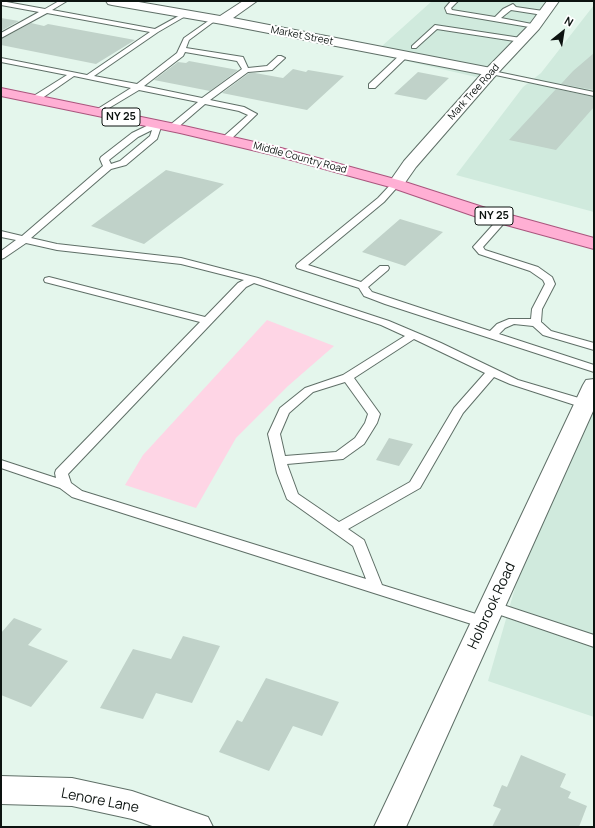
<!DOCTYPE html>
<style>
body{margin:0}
#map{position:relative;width:595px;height:828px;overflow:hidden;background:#e4f6ec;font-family:Manrope,sans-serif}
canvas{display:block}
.frame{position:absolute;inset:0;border:2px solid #0c1310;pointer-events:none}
.north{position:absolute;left:543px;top:12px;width:40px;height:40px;-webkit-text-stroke:3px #fff;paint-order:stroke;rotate:30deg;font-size:11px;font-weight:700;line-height:16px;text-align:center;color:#0c1310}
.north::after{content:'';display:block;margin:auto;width:14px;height:18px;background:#0c1310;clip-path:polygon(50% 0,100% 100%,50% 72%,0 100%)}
</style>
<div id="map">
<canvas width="595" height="828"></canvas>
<div class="frame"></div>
<div class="north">N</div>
</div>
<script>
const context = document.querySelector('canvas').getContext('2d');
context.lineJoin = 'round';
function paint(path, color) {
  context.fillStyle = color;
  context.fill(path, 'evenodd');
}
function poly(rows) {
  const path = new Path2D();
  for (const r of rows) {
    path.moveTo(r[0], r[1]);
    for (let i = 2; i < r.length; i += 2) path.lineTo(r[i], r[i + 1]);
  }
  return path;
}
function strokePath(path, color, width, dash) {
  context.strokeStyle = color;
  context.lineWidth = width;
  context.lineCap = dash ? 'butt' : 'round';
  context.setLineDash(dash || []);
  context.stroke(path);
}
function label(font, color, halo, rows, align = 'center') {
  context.font = font + ' Manrope,sans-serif';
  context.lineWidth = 4;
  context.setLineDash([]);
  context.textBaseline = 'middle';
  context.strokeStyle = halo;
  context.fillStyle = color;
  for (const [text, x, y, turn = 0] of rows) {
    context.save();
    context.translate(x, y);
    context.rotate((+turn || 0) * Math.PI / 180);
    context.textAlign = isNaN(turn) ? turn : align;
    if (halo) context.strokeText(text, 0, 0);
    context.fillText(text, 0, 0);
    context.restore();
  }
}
paint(poly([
 [432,1,553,1,485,79,371,53,382,46],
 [594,5,594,212,456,175,523,87,541,73],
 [594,385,594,717,488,681,540,502]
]), '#d0eadd');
paint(poly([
 [267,320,334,346,288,386,236,438,196,508,125,485,143,455]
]), '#fed5e5');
paint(poly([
 [1,18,19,21,1,31],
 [31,23,44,26,48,24,135,40,96,64,1,45,1,39],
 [594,53,594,90,561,84,573,71],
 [189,61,238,70,210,91,154,80,178,62,186,63],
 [293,69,306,72,308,70,344,76,307,110,222,93,249,73,255,73,283,78],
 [418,72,449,78,426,100,394,94],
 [556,89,594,97,594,107,556,150,509,140],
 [166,170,224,184,144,244,91,226],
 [400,219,443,232,405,266,362,252],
 [389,438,413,444,399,466,376,460],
 [14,618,42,629,28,645,68,661,31,707,1,695,1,633],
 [183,636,220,646,192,703,156,693,143,719,100,708,133,649,171,659],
 [266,678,339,702,322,736,293,726,269,771,219,752,237,720,242,722],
 [521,755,566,774,560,787,571,792,568,798,587,806,579,827,492,827,501,809,493,806,502,785,507,787]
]), '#c0d2c9');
const lane = poly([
 [1,1,45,9,59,1,67,1,52,10,155,29,184,13,189,14,158,32,94,76,137,84,177,53,184,38,214,17,217,19,216,20,189,40,186,48,243,57,248,68,267,66,278,56,281,56,285,58,272,70,248,72,210,100,244,107,257,114,229,141,226,141,222,139,223,137,248,115,239,111,205,104,176,129,170,129,170,125,198,102,139,90,99,114,95,112,96,110,131,88,74,76,38,101,32,101,32,97,67,75,1,62,1,58,87,75,150,32,47,13,1,38,1,33,39,12,1,5,1,1],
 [185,52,237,61,242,69,202,98,144,86,183,56,185,52],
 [451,1,458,1,451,8,452,10,495,17,503,9,513,4,516,7,543,11,546,13,543,15,511,10,501,18,537,25,537,27,535,28,447,13,445,8,451,1],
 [435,25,521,38,524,40,521,42,437,29,416,48,412,48,412,46,435,25],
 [402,53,405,53,409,55,375,88,369,88,369,84,402,53],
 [488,70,594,92,594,96,491,74,488,74,488,70],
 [155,122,161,122,162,124,157,139,126,165,111,169,31,238,57,244,181,258,258,278,389,321,441,343,518,380,589,401,591,404,589,407,585,408,581,407,510,384,494,377,463,413,420,488,348,529,364,540,382,585,489,618,491,622,489,626,484,628,72,497,60,488,1,468,1,460,56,478,55,473,56,470,200,322,45,282,44,280,45,278,49,277,205,317,238,283,244,280,181,264,57,250,26,243,4,258,1,259,1,251,16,240,1,237,1,231,22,236,103,166,100,159,101,157,132,133,155,122],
 [152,130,150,136,120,161,111,164,109,160,138,137,152,130],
 [254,283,381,325,405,336,343,375,305,388,280,408,268,434,277,473,287,499,353,546,366,579,82,491,71,483,68,474,246,287,254,283],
 [414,339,485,373,454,408,410,482,339,522,298,494,287,464,343,459,364,444,377,423,380,414,354,378,414,339],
 [345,382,368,414,365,423,355,438,336,452,285,456,280,434,289,413,313,392,345,382],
 [396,181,400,184,384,202,308,265,361,282,380,266,388,266,389,268,388,270,368,287,372,292,490,331,497,324,509,319,531,319,532,309,545,284,543,280,530,271,479,254,473,247,500,217,506,217,508,219,506,221,483,247,485,250,538,267,552,277,555,284,542,309,541,322,551,331,594,343,594,350,543,335,533,326,514,324,505,328,499,334,594,365,594,372,385,304,364,296,359,288,297,268,296,266,297,264,378,198,393,182,396,181],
 [491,601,594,635,594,647,486,610,484,606,486,602,491,601]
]);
const street = poly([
 [106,1,133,1,220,16,243,1,257,1,233,18,491,68,496,69,498,72,496,75,491,76,222,24,112,5,108,4,106,1],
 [1,776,72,778,132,791,208,817,213,827,155,827,132,819,72,806,1,804,1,776]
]);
const secondary = poly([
 [547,1,559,1,539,29,496,75,416,167,402,187,396,189,390,187,388,184,404,161,486,69,530,24,547,1],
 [594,379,594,409,406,827,374,827,583,385,586,380,594,379]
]);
const primary = poly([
 [1,88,180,125,281,148,402,181,489,209,594,238,594,249,477,217,390,187,273,155,180,133,1,96,1,88]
]);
strokePath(lane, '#5f6f67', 2);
strokePath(street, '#5f6f67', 2);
strokePath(secondary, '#5f6f67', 2);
strokePath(primary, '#aa557d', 2);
paint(lane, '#fff');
paint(street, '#fff');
paint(secondary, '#fff');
paint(primary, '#ffafd4');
label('10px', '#0c1310', '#fff', [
 ["Market Street",302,36,11],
 ["Mark Tree Road",474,92,-48],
 ["Middle Country Road",300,158,15]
]);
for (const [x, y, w] of [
 [121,117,38],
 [494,216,38]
]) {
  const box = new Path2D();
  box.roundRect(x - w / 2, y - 9, w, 18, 3);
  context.fillStyle = '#fff';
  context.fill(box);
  strokePath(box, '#0c1310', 1);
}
label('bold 11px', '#0c1310', null, [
 ["NY 25",121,117],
 ["NY 25",494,216]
]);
label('14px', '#0c1310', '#fff', [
 ["Holbrook Road",492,606,-65],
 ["Lenore Lane",100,801,11]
]);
</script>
